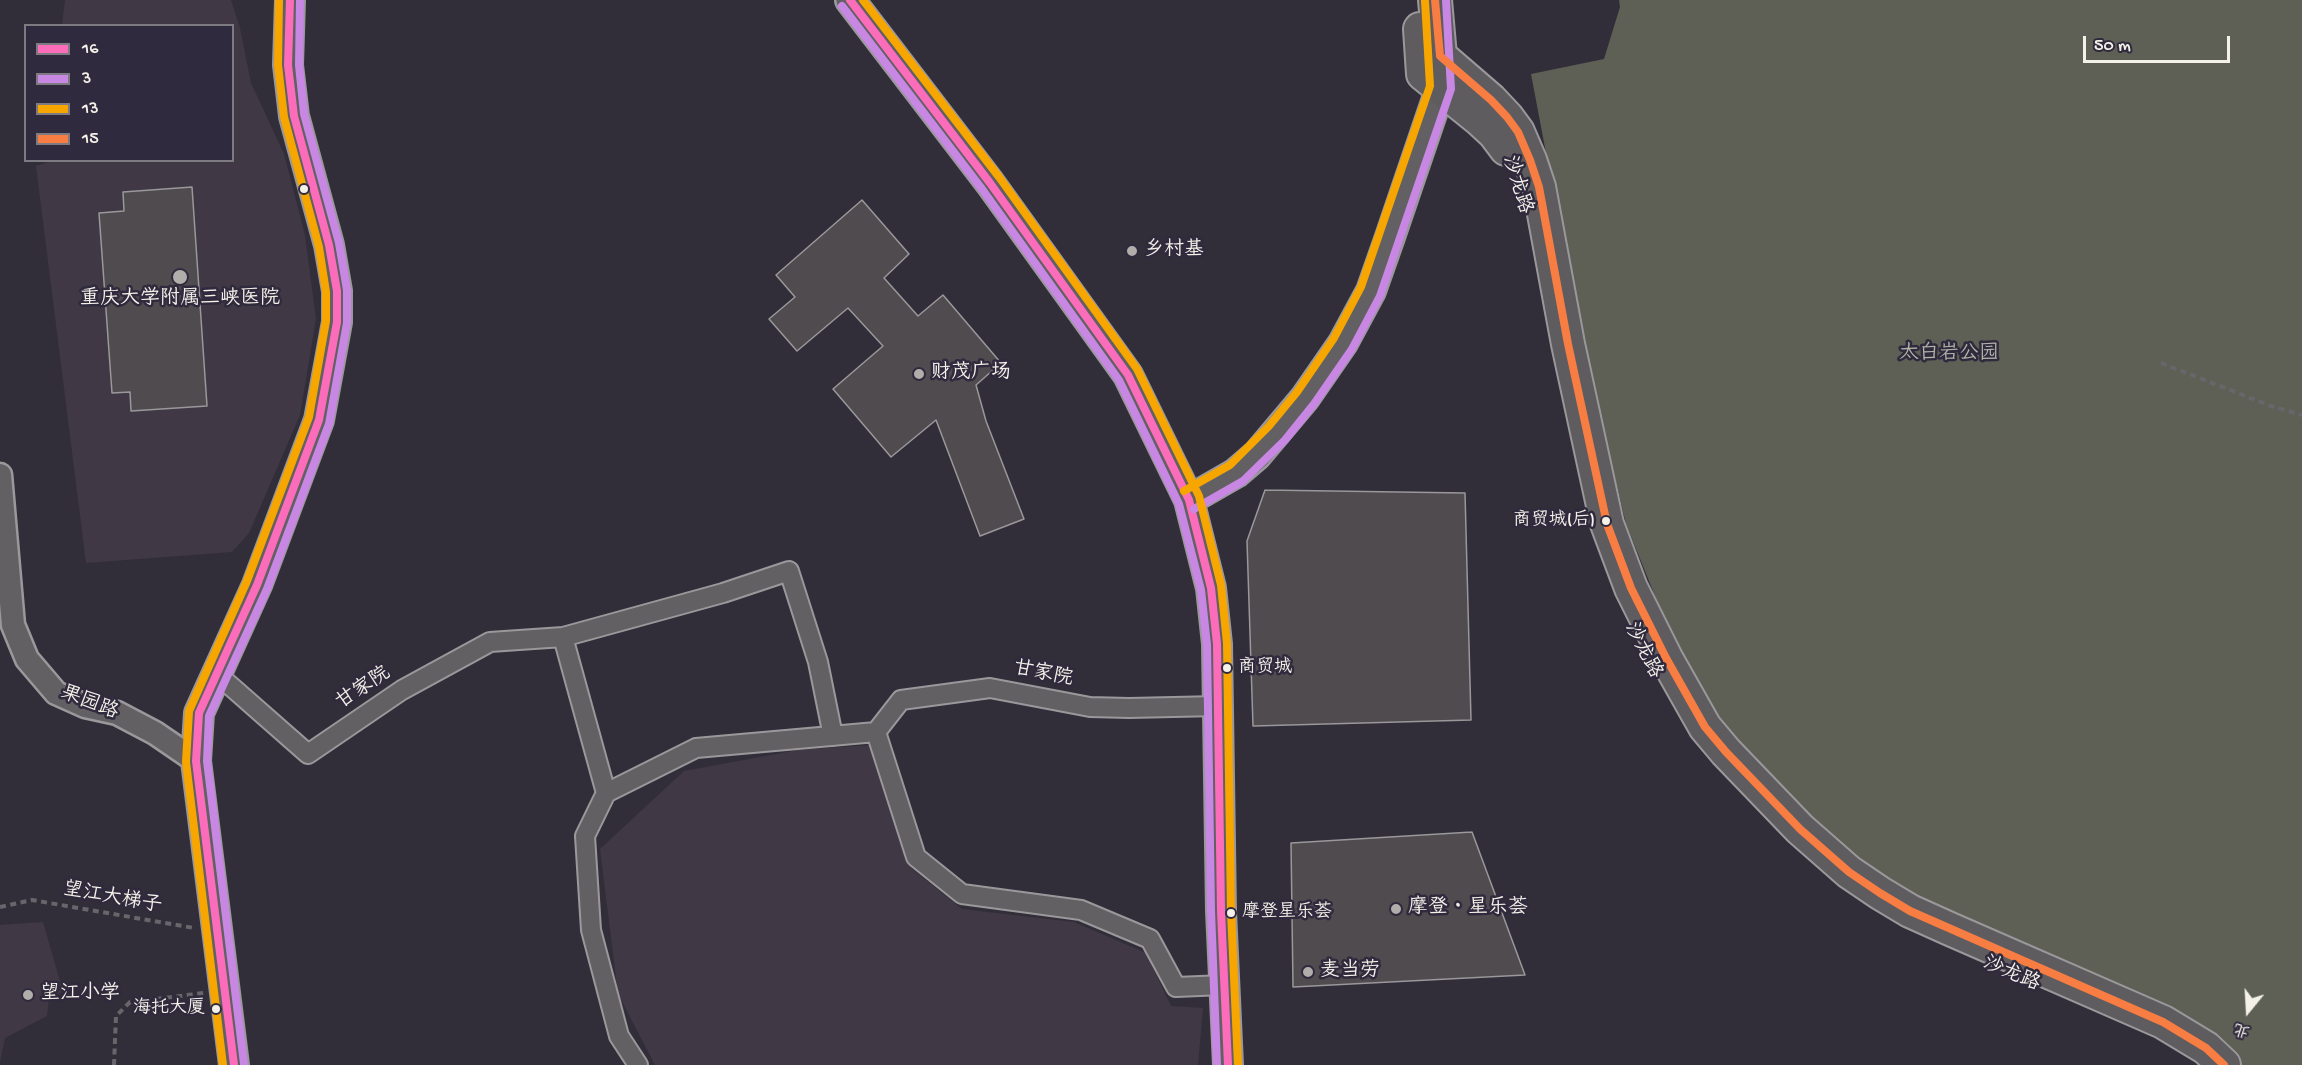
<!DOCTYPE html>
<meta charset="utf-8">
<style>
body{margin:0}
#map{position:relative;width:2302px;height:1065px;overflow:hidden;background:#312e39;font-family:"Gochi Hand","LXGW WenKai TC",sans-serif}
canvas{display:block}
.legend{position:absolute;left:24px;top:24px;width:210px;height:138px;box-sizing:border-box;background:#2f2a3d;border:2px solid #7e7a81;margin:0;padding:8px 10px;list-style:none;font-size:18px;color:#f4f1e8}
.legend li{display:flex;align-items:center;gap:12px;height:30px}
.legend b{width:30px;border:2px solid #7e7a81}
.north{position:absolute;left:2218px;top:981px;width:60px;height:60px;-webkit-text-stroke:4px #2f2a3d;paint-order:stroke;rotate:198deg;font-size:16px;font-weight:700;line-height:24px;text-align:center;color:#f4f1e8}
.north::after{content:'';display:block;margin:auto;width:21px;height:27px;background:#f4f1e8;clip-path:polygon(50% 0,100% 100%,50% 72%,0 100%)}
.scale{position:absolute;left:2083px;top:36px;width:147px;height:27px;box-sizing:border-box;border:3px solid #f4f1e8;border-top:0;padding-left:8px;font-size:18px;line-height:21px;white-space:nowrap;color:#f4f1e8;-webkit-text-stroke:4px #2f2a3d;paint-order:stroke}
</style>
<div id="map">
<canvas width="2302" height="1065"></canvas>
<ul class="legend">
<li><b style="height:8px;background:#fb6dba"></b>16</li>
<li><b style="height:8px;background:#c787e3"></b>3</li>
<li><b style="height:8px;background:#f7a600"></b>13</li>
<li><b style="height:8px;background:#f77d43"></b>15</li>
</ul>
<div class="north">北</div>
<div class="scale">50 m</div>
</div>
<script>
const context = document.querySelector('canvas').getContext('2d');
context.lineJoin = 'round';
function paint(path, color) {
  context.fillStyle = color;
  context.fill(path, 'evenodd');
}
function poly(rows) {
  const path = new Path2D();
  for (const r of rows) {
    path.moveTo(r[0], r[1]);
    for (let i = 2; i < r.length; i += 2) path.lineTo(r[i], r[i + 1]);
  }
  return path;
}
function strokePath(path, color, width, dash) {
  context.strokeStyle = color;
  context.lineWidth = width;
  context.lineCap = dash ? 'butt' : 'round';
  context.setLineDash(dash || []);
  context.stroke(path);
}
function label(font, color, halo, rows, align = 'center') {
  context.font = font + ' "Gochi Hand","LXGW WenKai TC",sans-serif';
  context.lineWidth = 5;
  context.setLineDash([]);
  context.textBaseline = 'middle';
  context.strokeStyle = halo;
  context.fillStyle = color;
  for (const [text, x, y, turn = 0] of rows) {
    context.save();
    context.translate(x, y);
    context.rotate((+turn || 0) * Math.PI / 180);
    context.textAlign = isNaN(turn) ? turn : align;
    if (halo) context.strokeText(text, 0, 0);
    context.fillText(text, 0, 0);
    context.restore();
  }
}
paint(poly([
 [65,0,231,0,240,28,251,83,284,154,305,235,316,319,300,415,249,533,232,552,86,563,36,166,55,160,232,160,232,26,62,25],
 [871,745,911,868,962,909,1074,922,1146,953,1171,1006,1203,1008,1198,1065,655,1065,618,994,600,849,684,771,798,750],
 [43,922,63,992,49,998,47,1016,5,1038,0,1062,0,925]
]), '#403844');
paint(poly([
 [1619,0,2302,0,2302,1065,2237,1065,1913,900,1844,852,1723,732,1672,638,1626,524,1581,337,1531,74,1604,59,1620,7]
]), '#5e6055');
const building = poly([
 [192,187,207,406,131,411,130,392,112,393,99,213,124,211,123,192,192,187],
 [862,200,909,254,884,278,918,316,943,295,1001,363,976,385,986,421,1024,519,980,536,936,420,891,457,833,389,883,346,848,308,797,351,769,319,795,297,776,275,862,200],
 [1265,490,1465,493,1471,720,1253,726,1247,541,1265,490],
 [1472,832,1525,975,1293,987,1291,843,1472,832]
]);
paint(building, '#4f4b4f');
strokePath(building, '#9a989b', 1.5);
const minor = poly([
 [563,637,723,593,789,571,818,662,833,736],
 [217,674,308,754,402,690,490,642,563,637,606,793],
 [876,732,901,700,990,688,1090,707,1129,708,1218,706],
 [638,1065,619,1036,591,930,585,836,606,793,696,748,876,732,916,857,962,894,1081,910,1150,939,1176,987,1224,985]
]);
const tertiary = poly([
 [0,475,13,625,27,659,56,693,85,706,117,713,155,733,196,761]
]);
const secondary = poly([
 [850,0,990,183,1128,375,1189,500,1211,588,1217,644,1221,911,1228,1065],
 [1189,500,1236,473,1257,455,1305,398,1343,343,1371,291,1390,237,1441,87,1440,70],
 [234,1065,196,761,199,713,257,585,319,420,337,322,337,291,329,245,294,116,288,65,290,0]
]);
const trunk = poly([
 [1435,0,1440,56,1491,100,1507,117,1518,132,1530,160,1539,187,1568,344,1607,524,1631,588,1666,658,1705,727,1726,752,1800,829,1849,872,1880,893,1910,911,1950,929,2163,1022,2206,1048,2224,1065],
 [1420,29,1423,74,1480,120,1494,133,1506,149]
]);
strokePath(minor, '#9a989b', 22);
strokePath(tertiary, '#9a989b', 27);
strokePath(secondary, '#9a989b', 32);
strokePath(trunk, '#9a989b', 36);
strokePath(poly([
 [2161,363,2271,406,2302,415],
 [0,907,32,900,194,928],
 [114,1065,116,1016,130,1002,204,993]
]), '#68666b', 4, [6, 4.5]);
strokePath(minor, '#626063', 18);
strokePath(tertiary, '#626063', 22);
strokePath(secondary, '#626063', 27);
strokePath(trunk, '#5f5c5f', 32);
strokePath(poly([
 [850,0,990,183,1128,375,1189,500,1211,588,1217,644,1221,911,1228,1065],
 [234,1065,196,761,199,713,257,585,319,420,337,322,337,291,329,245,294,116,288,65,290,0]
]), '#fb6dba', 8);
strokePath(poly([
 [842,6,982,189,1119,380,1179,504,1201,590,1207,645,1211,911,1217,1065],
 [1194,509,1243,481,1285,440,1314,404,1352,349,1380,296,1451,89,1446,0],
 [244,1064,207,761,209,716,267,589,329,424,347,323,347,290,339,243,304,114,299,65,300,0]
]), '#c787e3', 8);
strokePath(poly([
 [863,0,999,177,1137,369,1199,496,1221,585,1227,643,1231,911,1238,1065],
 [1184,491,1230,465,1269,426,1297,392,1334,338,1361,287,1430,86,1425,1],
 [223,1065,186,762,189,711,247,581,309,417,326,321,326,292,319,247,284,117,278,65,279,0]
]), '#f7a600', 8);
strokePath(poly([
 [1435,0,1440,56,1491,100,1507,117,1518,132,1530,160,1539,187,1568,344,1607,524,1631,588,1666,658,1705,727,1726,752,1800,829,1849,872,1880,893,1910,911,2163,1022,2206,1048,2224,1065]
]), '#f77d43', 8);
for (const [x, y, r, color] of [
 [304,189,5,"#f4f1e8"],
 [1132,251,6,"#b0adab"],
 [180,277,8,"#b0adab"],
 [919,374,6,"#b0adab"],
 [1606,521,5,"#f4f1e8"],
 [1227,668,5,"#f4f1e8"],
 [1396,909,6,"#b0adab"],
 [1231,913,5,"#f4f1e8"],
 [1308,972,6,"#b0adab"],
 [28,995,6,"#b0adab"],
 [216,1009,5,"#f4f1e8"]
]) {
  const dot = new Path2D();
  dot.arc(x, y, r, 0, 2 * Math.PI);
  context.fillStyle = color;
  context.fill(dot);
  strokePath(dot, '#2f2a3d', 2);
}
label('18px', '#f4f1e8', '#2f2a3d', [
 ["商贸城(后)",1595,521],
 ["商贸城",1238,668,"left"],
 ["摩登星乐荟",1242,913,"left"],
 ["海托大厦",205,1009]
], 'right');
label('20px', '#f4f1e8', '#2f2a3d', [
 ["沙龙路",1516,185,73],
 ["沙龙路",1642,651,63],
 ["甘家院",1043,675,11],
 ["甘家院",364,689,-34],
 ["果园路",89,704,21],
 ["望江大梯子",112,899,10],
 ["沙龙路",2011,975,23]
]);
label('20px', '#f4f1e8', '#2f2a3d', [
 ["乡村基",1144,251],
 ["重庆大学附属三峡医院",180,300,"center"],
 ["财茂广场",931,374],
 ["摩登・星乐荟",1408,909],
 ["麦当劳",1320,972],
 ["望江小学",40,995]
], 'left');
label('20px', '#b4b3a8', '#2f2a3d', [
 ["太白岩公园",1949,355]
]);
</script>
